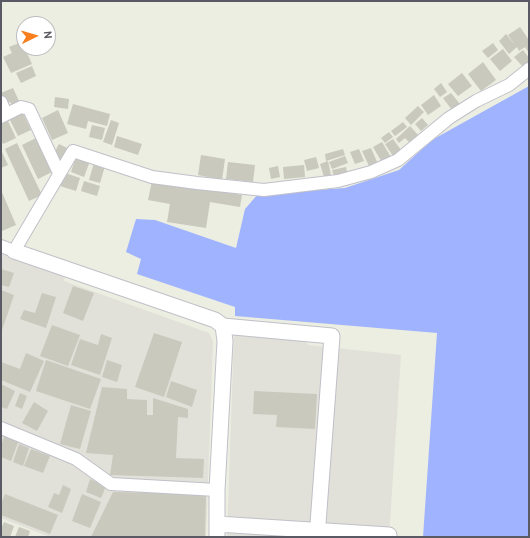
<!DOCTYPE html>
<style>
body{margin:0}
#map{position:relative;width:530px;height:538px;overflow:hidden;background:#eceee1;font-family:Overpass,sans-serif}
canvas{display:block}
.frame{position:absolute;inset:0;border:2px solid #5a5a64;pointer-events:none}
.north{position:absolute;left:16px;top:16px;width:40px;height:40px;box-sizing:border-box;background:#fff;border:1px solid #bdbdc1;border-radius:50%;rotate:85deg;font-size:11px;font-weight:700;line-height:16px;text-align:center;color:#5a5a64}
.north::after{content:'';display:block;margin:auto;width:14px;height:18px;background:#f87f1d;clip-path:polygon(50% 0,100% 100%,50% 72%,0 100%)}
</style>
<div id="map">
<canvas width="530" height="538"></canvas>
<div class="frame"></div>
<div class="north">N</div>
</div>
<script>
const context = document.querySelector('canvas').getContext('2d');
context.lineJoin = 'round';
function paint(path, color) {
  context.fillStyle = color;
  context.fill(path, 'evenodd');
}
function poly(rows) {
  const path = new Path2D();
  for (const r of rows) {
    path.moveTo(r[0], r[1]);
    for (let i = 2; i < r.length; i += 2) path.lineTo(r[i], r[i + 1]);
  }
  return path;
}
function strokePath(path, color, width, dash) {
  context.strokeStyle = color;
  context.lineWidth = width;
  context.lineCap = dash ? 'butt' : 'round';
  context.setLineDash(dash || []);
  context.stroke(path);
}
paint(poly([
 [1,253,65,276,64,281,209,333,213,341,206,537,50,537,1,518],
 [234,333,301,338,309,345,401,355,389,537,227,537]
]), '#e1e1d9');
paint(poly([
 [529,86,529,537,423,537,437,333,235,316,235,307,137,274,141,259,126,252,136,219,155,220,236,248,245,209,258,194,345,188,399,170,432,140]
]), '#a0b3ff');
paint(poly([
 [520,27,529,40,529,53,525,47,519,51,517,47,509,54,499,41,506,34,515,45,508,35],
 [22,42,32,64,11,73,3,57,12,53,9,47],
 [493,43,498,50,488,58,482,51],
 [503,49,512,61,500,71,490,59],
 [523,50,529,58,529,62,523,67,514,57],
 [483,62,496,80,481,91,468,74],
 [32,66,36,76,21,83,16,73],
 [462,73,472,86,458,96,448,84],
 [441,83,447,92,440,97,434,89],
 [13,88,19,101,12,105,10,102,5,104,1,93],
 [451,93,460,104,452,110,443,98],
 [434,95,441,106,428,115,421,105],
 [55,97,69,99,68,109,54,107],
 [73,104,110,114,107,126,88,121,86,129,67,124],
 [418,106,424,112,411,125,405,118],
 [58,110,68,133,52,140,42,118],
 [23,113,31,130,18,136,10,120],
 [422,118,428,125,421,131,415,124],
 [111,120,119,123,112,145,103,142],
 [8,121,16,138,3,144,1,139,1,124],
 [403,122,407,127,395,136,391,131],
 [92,125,105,128,102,140,89,137],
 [410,126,418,135,410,143,405,138,399,143,396,139],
 [389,132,393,137,385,143,381,138],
 [117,136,142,144,138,155,114,147],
 [36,138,52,172,38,179,22,145],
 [393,139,401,150,393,156,385,144],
 [382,142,392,159,383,164,373,147],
 [17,143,42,195,29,201,5,149],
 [59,144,67,148,61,159,53,155],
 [371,148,378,164,370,168,362,151],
 [343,149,345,155,326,161,325,154],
 [359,149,364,161,355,164,350,152],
 [1,150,8,165,1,168],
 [201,155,225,159,222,180,198,175],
 [76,156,90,161,84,177,71,172],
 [345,156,348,163,332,169,329,162],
 [316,157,319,168,307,171,304,160],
 [328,161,331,175,324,177,320,164],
 [228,162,255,165,253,182,226,179],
 [94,163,105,166,100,183,89,180],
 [304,165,305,177,284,179,283,167],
 [278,166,280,177,271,179,269,168],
 [346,167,347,172,334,176,332,170],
 [65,173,80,178,76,191,60,186],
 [84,181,100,186,97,196,81,191],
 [152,181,242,195,240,207,210,202,206,228,167,222,170,204,148,200],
 [1,190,16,225,2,231,1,228],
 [1,269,14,273,9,287,1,285],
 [73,286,94,293,83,321,63,313],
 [1,290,14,295,1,333],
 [42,293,56,297,46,328,20,319,24,310,35,313],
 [52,325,80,335,68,366,40,356],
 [154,333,182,342,164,397,135,387],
 [101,334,112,338,100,375,71,365,80,339,98,345],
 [26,353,44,361,30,392,1,380,1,362,20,369],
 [46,360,101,379,90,409,36,391],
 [107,360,122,365,117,382,102,377],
 [171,381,197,390,192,407,166,397],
 [1,384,15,391,7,409,1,407],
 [102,387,127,389,127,399,147,400,147,415,153,415,153,398,188,409,188,418,178,417,176,458,204,459,203,478,110,475,113,455,86,453],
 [254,391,317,394,315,429,276,427,277,415,253,414],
 [20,393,27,396,22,409,15,406],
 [34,402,48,411,37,431,22,423],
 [71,405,91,411,80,449,60,444],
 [5,435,19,440,11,461,1,457,1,445],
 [19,444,29,448,23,466,13,462],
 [31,449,50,456,43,473,24,466],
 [90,479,106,486,101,498,86,492],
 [63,485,71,489,62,513,48,507,54,493,59,495],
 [113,492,206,494,205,537,91,537],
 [5,494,58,515,50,534,1,515,1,504],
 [82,494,101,502,90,528,72,521],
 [4,522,14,526,10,537,1,537,1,529],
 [19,527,30,531,28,537,15,537]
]), '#c9c9be');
const minor = poly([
 [1,102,6,114],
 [1,117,21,107,29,109,59,173],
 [1,246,14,251,73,151,152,177,197,183,264,190,338,181,371,172,398,160,449,118,476,101,509,85,529,69],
 [1,428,76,459,111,484,217,490]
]);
const tertiary = poly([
 [14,251,215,320,223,326,332,336,317,537],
 [217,524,389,535],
 [217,537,217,490,225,341,223,326]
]);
strokePath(minor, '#c0c0c9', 14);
strokePath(tertiary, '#c0c0c9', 17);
strokePath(minor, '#fff', 12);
strokePath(tertiary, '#fff', 15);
</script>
